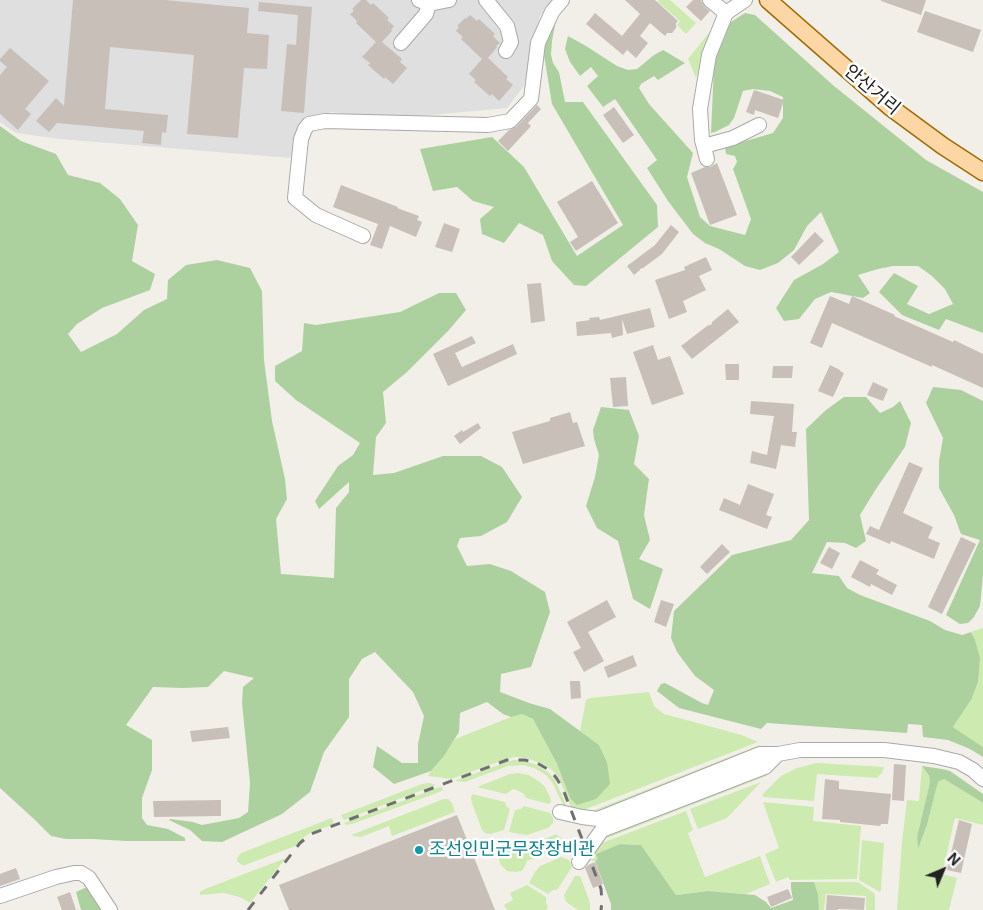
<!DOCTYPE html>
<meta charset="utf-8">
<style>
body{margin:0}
#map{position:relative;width:983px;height:910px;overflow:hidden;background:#f2efe9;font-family:Inter,sans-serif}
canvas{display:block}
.north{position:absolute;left:918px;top:845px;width:50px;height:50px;-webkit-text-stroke:4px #fff;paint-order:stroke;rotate:45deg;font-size:14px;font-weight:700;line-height:20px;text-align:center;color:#222}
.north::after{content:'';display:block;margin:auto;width:18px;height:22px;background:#222;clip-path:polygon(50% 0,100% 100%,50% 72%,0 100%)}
</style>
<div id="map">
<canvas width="983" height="910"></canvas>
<div class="north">N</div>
</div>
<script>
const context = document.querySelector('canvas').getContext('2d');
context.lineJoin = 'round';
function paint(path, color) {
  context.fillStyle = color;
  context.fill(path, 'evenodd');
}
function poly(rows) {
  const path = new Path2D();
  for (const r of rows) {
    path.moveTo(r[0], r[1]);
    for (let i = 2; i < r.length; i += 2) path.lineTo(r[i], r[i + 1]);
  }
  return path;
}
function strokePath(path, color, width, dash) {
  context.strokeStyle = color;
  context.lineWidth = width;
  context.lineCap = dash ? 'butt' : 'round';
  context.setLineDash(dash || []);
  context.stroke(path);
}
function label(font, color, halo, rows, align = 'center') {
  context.font = font + ' Inter,"Noto Sans KR",sans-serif';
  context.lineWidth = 5;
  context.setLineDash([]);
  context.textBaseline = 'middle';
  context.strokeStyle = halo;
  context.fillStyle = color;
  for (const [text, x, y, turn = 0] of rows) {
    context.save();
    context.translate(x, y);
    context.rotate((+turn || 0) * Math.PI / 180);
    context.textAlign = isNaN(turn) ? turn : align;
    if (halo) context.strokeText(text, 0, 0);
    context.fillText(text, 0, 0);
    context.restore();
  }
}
paint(poly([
 [0,0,554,0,540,16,524,86,507,108,399,118,373,118,332,112,308,118,290,158,60,139,16,133,0,122]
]), '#e0dfdf');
paint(poly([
 [659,0,670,0,696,23,686,34,677,25,680,21,658,2],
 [712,29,696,78,688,59],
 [983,628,983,747,953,727,971,700,975,640,971,632],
 [649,692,654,706,664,714,742,735,758,742,581,811,572,810,559,778,552,770,543,764,526,758,515,757,506,759,451,779,428,776,431,771,444,756,455,739,511,717,522,714,533,719,557,764,570,798,607,762,599,745,580,731,586,700,590,698],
 [760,745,760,748,595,813,587,813],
 [514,760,524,761,535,764,549,773,555,780,568,809,563,805,552,782,546,775,534,768,523,765,508,766,465,782,454,781,507,762],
 [816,763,884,767,882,773,877,778,817,774,814,801,763,797,762,795,781,776,797,768],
 [922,766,929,777,930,782,917,837,918,848,927,825,938,782,944,779,983,803,983,825,955,818,942,874,957,878,949,910,897,910,902,842,907,800,919,801],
 [518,773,529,775,540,782,545,787,550,797,551,802,548,804,526,798,524,794,517,790,513,789,506,794,477,787,510,774],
 [767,773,766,776,597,842,600,837],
 [761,782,727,818,698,829,690,809],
 [429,783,436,785,344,820,341,815,422,784],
 [440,787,443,788,442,791,352,824,346,825,344,823],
 [472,794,505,802,506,806,510,809,504,830,491,834,485,833,482,830,472,803,471,798],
 [444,799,448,799,452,803,455,812,392,836,389,826,361,837,353,836,351,835],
 [763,802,814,807,813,821,861,826,857,879,790,880,788,877,776,882,765,854,779,848],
 [524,806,550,813,553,818,553,823,548,828,527,835,520,834,509,832,515,810,521,809],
 [686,811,693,830,688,833,705,877,760,856,770,884,746,894,708,891,676,895,641,845,620,844,597,854,599,860,592,861,590,855,594,846],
 [332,818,334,824,310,833,304,837,298,845,245,865,242,865,237,861,237,858,241,853],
 [554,835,557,835,562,838,563,841,562,846,559,848,527,861,524,868,521,871,516,872,507,871,500,864,499,859,500,854,506,847,515,845,522,848],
 [862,840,884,843,881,890,880,892,859,880],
 [561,857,569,860,572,867,557,890,553,890,548,894,529,883,535,872,540,866],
 [286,858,250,903,242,898,229,894,223,893,200,895,200,892,205,889],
 [575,876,580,876,581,878,590,903,590,910,578,910,566,902,564,895],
 [814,882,858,882,875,894,875,910,866,910,866,896,826,894,824,910,819,910,818,894],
 [527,885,546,897,546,903,548,907,546,910,507,910,504,905,513,900,510,893]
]), '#cdebb0');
paint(poly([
 [558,10,552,41,551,55,553,63,559,72,565,102,583,102,657,205,658,227,586,286,574,285,552,261,543,235,519,223,504,243,482,234,480,219,494,207,473,201,457,187,433,191,420,149,492,137,524,167,577,256,623,225,552,104,544,55,546,40],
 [745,13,755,15,834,86,926,160,983,192,983,333,946,319,939,330,902,315,879,292,894,273,918,286,907,304,929,314,953,304,945,289,932,276,918,266,893,266,878,269,858,275,870,293,863,298,831,292,815,299,799,319,784,321,776,308,794,280,823,264,839,252,821,212,807,226,794,250,778,263,760,270,745,266,719,249,705,243,693,234,668,201,647,168,657,160,615,99,603,107,587,86,598,76,591,67,580,76,570,62,565,49,568,36,586,46,617,66,628,70,637,69,654,55,663,50,685,63,658,80,654,76,641,84,639,88,649,104,693,153,687,177,700,217,710,226,745,235,751,219,733,169,737,162,735,156,726,154,725,147,773,133,783,118,783,97,770,91,753,89,743,91,734,118,729,125,715,132,711,133,714,66,719,41,731,22],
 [0,126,21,141,56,154,68,175,100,183,120,199,138,225,132,261,155,274,150,290,102,308,77,324,68,334,81,352,117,334,144,310,167,299,168,280,186,265,217,260,250,268,262,291,264,360,272,421,285,479,287,499,276,519,281,574,334,578,336,508,349,492,349,482,319,509,315,501,338,466,353,455,360,443,296,400,275,381,275,366,302,351,304,323,316,325,400,312,439,293,456,293,466,310,449,330,407,372,383,392,386,423,376,437,373,475,394,473,443,456,481,456,502,467,522,497,507,522,481,536,460,538,457,546,467,566,490,564,511,571,545,592,550,612,531,667,501,674,500,692,529,703,550,709,599,745,607,762,610,784,596,799,577,805,570,798,557,764,533,719,522,714,511,717,503,714,487,702,460,713,459,732,444,756,431,771,394,784,373,767,377,746,402,763,418,763,418,744,424,716,413,692,375,652,362,659,349,679,349,717,324,752,310,792,282,814,222,842,202,841,190,830,169,820,170,819,193,822,202,825,239,818,248,812,250,783,242,703,243,687,254,678,224,671,208,687,183,688,153,687,126,725,152,740,152,770,142,798,142,818,147,825,168,829,185,838,185,841,126,841,93,839,66,839,51,836,35,820,0,788],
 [933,387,961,390,983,401,983,575,980,606,974,617,968,623,960,624,946,615,980,540,961,534,954,515,939,488,939,461,943,438,926,403],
 [844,397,866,397,880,413,893,407,900,401,911,423,905,447,876,489,860,515,866,541,856,548,845,543,827,542,812,573,839,576,847,588,860,595,930,621,945,630,962,635,971,632,975,640,980,658,978,682,971,700,953,727,983,747,983,757,970,749,948,740,923,737,922,725,908,724,907,733,767,723,761,729,679,708,657,691,661,684,665,683,702,703,708,705,714,690,695,676,677,652,671,638,674,611,732,555,791,540,809,520,806,429,826,410],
 [601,407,629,410,639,436,634,464,649,479,644,515,650,540,639,559,663,569,650,609,633,599,618,541,597,528,586,506,595,477,599,455,594,439,593,430],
 [922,766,942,769,950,771,983,794,983,803,944,779,938,782,927,825,918,849,917,837,930,782,929,776],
 [620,844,641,845,676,895,708,891,755,895,766,902,771,908,793,900,791,888,791,882,814,882,818,894,819,910,611,910,611,904,595,861,598,859,596,854],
 [87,887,105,910,81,910,76,892]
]), '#add19e');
paint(poly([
 [73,0,165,0,249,8,247,33,269,35,267,69,244,68,238,138,187,134,194,55,110,47,105,109,168,115,166,133,162,132,161,145,142,143,144,131,57,123,49,132,36,121,56,98,64,106],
 [361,0,366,0,371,5,373,3,389,18,387,20,394,26,391,30,392,31,382,42,402,59,400,62,407,68,393,84,385,77,384,79,368,65,370,63,362,57,376,42,356,23,357,21,350,14,354,11,352,9],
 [625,0,655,0,678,21,676,23,676,28,672,33,667,33,665,36,650,23,640,36,648,43,636,58,627,50,623,55,586,24,595,13,622,36,640,14],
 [693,0,701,0,704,6,710,11,701,21,686,7],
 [881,0,926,0,921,15,881,1],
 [259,2,312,7,304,113,281,111,287,44,296,45,298,15,258,11],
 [925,11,981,30,973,52,917,32],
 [470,15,477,21,479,19,495,34,493,36,500,43,496,46,497,47,488,58,508,77,506,79,513,85,499,101,492,94,490,96,474,82,476,80,469,74,482,59,461,39,463,37,456,31,459,27,457,26,465,18,466,19],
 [10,48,49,81,25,109,31,114,18,130,0,114,0,75,7,67,0,61,0,59],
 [754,90,784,100,778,118,755,110,754,115,746,112],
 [537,105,541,109,528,123,531,126,508,151,498,141,509,130,516,127],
 [614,107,634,135,623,143,603,115],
 [717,163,737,215,710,225,691,173,705,167,710,167],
 [592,181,618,223,576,251,570,242,578,237,557,202],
 [341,185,398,207,397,208,419,216,417,220,422,222,416,237,390,226,382,249,370,245,378,224,333,207],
 [444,223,460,229,452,252,435,247],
 [671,225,679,232,662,254,643,268,640,269,640,270,634,275,627,266,655,245],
 [815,232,824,241,799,265,791,257],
 [706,257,712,270,699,276,706,290,683,301,687,312,669,319,655,280,685,270,684,267],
 [541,283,545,321,531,323,527,284],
 [830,296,849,304,852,296,895,315,894,316,953,342,954,340,983,354,983,388,932,365,932,367,832,323,822,348,810,343],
 [650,308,655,327,627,334,622,319,623,335,612,338,611,333,577,336,576,322,590,320,589,318,599,317,600,320],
 [728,309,739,322,692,359,681,346,707,326,712,324,712,322],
 [472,336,476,343,455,353,462,367,513,344,517,354,448,386,433,354],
 [653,345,658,360,670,356,684,394,652,405,633,352],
 [725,364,739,364,739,380,726,380],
 [830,365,840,370,840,371,844,373,833,397,818,391],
 [773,366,793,366,792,378,772,378],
 [626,377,628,406,613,407,610,378],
 [873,382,888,389,883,401,867,395],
 [751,401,794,404,792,432,797,432,795,447,781,445,776,469,750,463,752,451,767,455,774,416,750,414],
 [570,412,573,423,577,422,585,446,523,464,512,432,550,421,550,418],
 [478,423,481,428,460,444,454,436,462,430,463,432],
 [909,462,923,468,903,513,933,527,928,538,940,543,934,559,891,541,890,544,866,534,870,526,879,530],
 [748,484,774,494,766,515,772,517,767,529,719,510,724,498,740,505],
 [961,537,976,544,942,614,928,607],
 [722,544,730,552,707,574,700,567],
 [829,547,840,553,832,569,820,563],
 [860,560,879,570,876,574,897,585,892,595,871,584,870,587,851,577],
 [607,600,616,617,588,632,604,661,584,672,573,652,581,648,567,622],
 [661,600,674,604,666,627,654,622],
 [633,655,637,666,608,678,604,667],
 [570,681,580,681,581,698,571,699],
 [228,727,230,738,192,742,190,731],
 [894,764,906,765,904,801,892,800],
 [825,779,839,781,839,789,891,794,888,824,881,824,880,826,840,822,840,820,822,819],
 [221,800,221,816,154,817,153,801],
 [457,815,495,910,289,910,279,885],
 [959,820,972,824,961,873,947,870],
 [595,862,603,884,593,888,585,868,588,865],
 [16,868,20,879,0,886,0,874],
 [788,889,792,898,771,907,767,897],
 [70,892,76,910,62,910,57,897],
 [827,895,865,898,864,910,838,909,838,910,826,910]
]), '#c7bfb8');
const minor = poly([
 [419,0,429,4,449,0],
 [486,0,507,26,511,42,506,51],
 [710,0,726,13,745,0],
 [401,43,426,14,429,4],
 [704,146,733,138,759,125],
 [707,159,702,140,700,109,709,55,726,13],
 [363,236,316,215,295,198,301,139,305,129,309,124,325,121,488,125,510,121,531,99,538,43,552,12,562,0],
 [560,812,582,817,598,819,760,754,778,754,800,750,884,750,934,756,959,762,973,770,983,779],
 [579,862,602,830,765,767,778,754],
 [0,896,56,877,74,873,81,873,89,878,110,910]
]);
const major = poly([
 [768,0,890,107,943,146,983,172]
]);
strokePath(minor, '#a9a9a9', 16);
strokePath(major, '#a06b00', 19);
strokePath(minor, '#fff', 14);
strokePath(major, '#fcd6a4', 16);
strokePath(poly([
 [248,910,300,843,311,834,507,760,525,760,537,763,551,771,557,779,563,789,601,889,602,901,601,910]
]), '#707070', 3, [10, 10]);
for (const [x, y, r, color] of [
 [419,850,5,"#0f9aa8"]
]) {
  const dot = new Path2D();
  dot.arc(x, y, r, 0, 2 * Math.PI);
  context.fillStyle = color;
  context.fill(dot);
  strokePath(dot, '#fff', 2);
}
label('18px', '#222', '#fff', [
 ["안산거리",872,90,40]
]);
label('18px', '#0d838f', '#fff', [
 ["조선인민군무장장비관",429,850]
], 'left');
</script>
